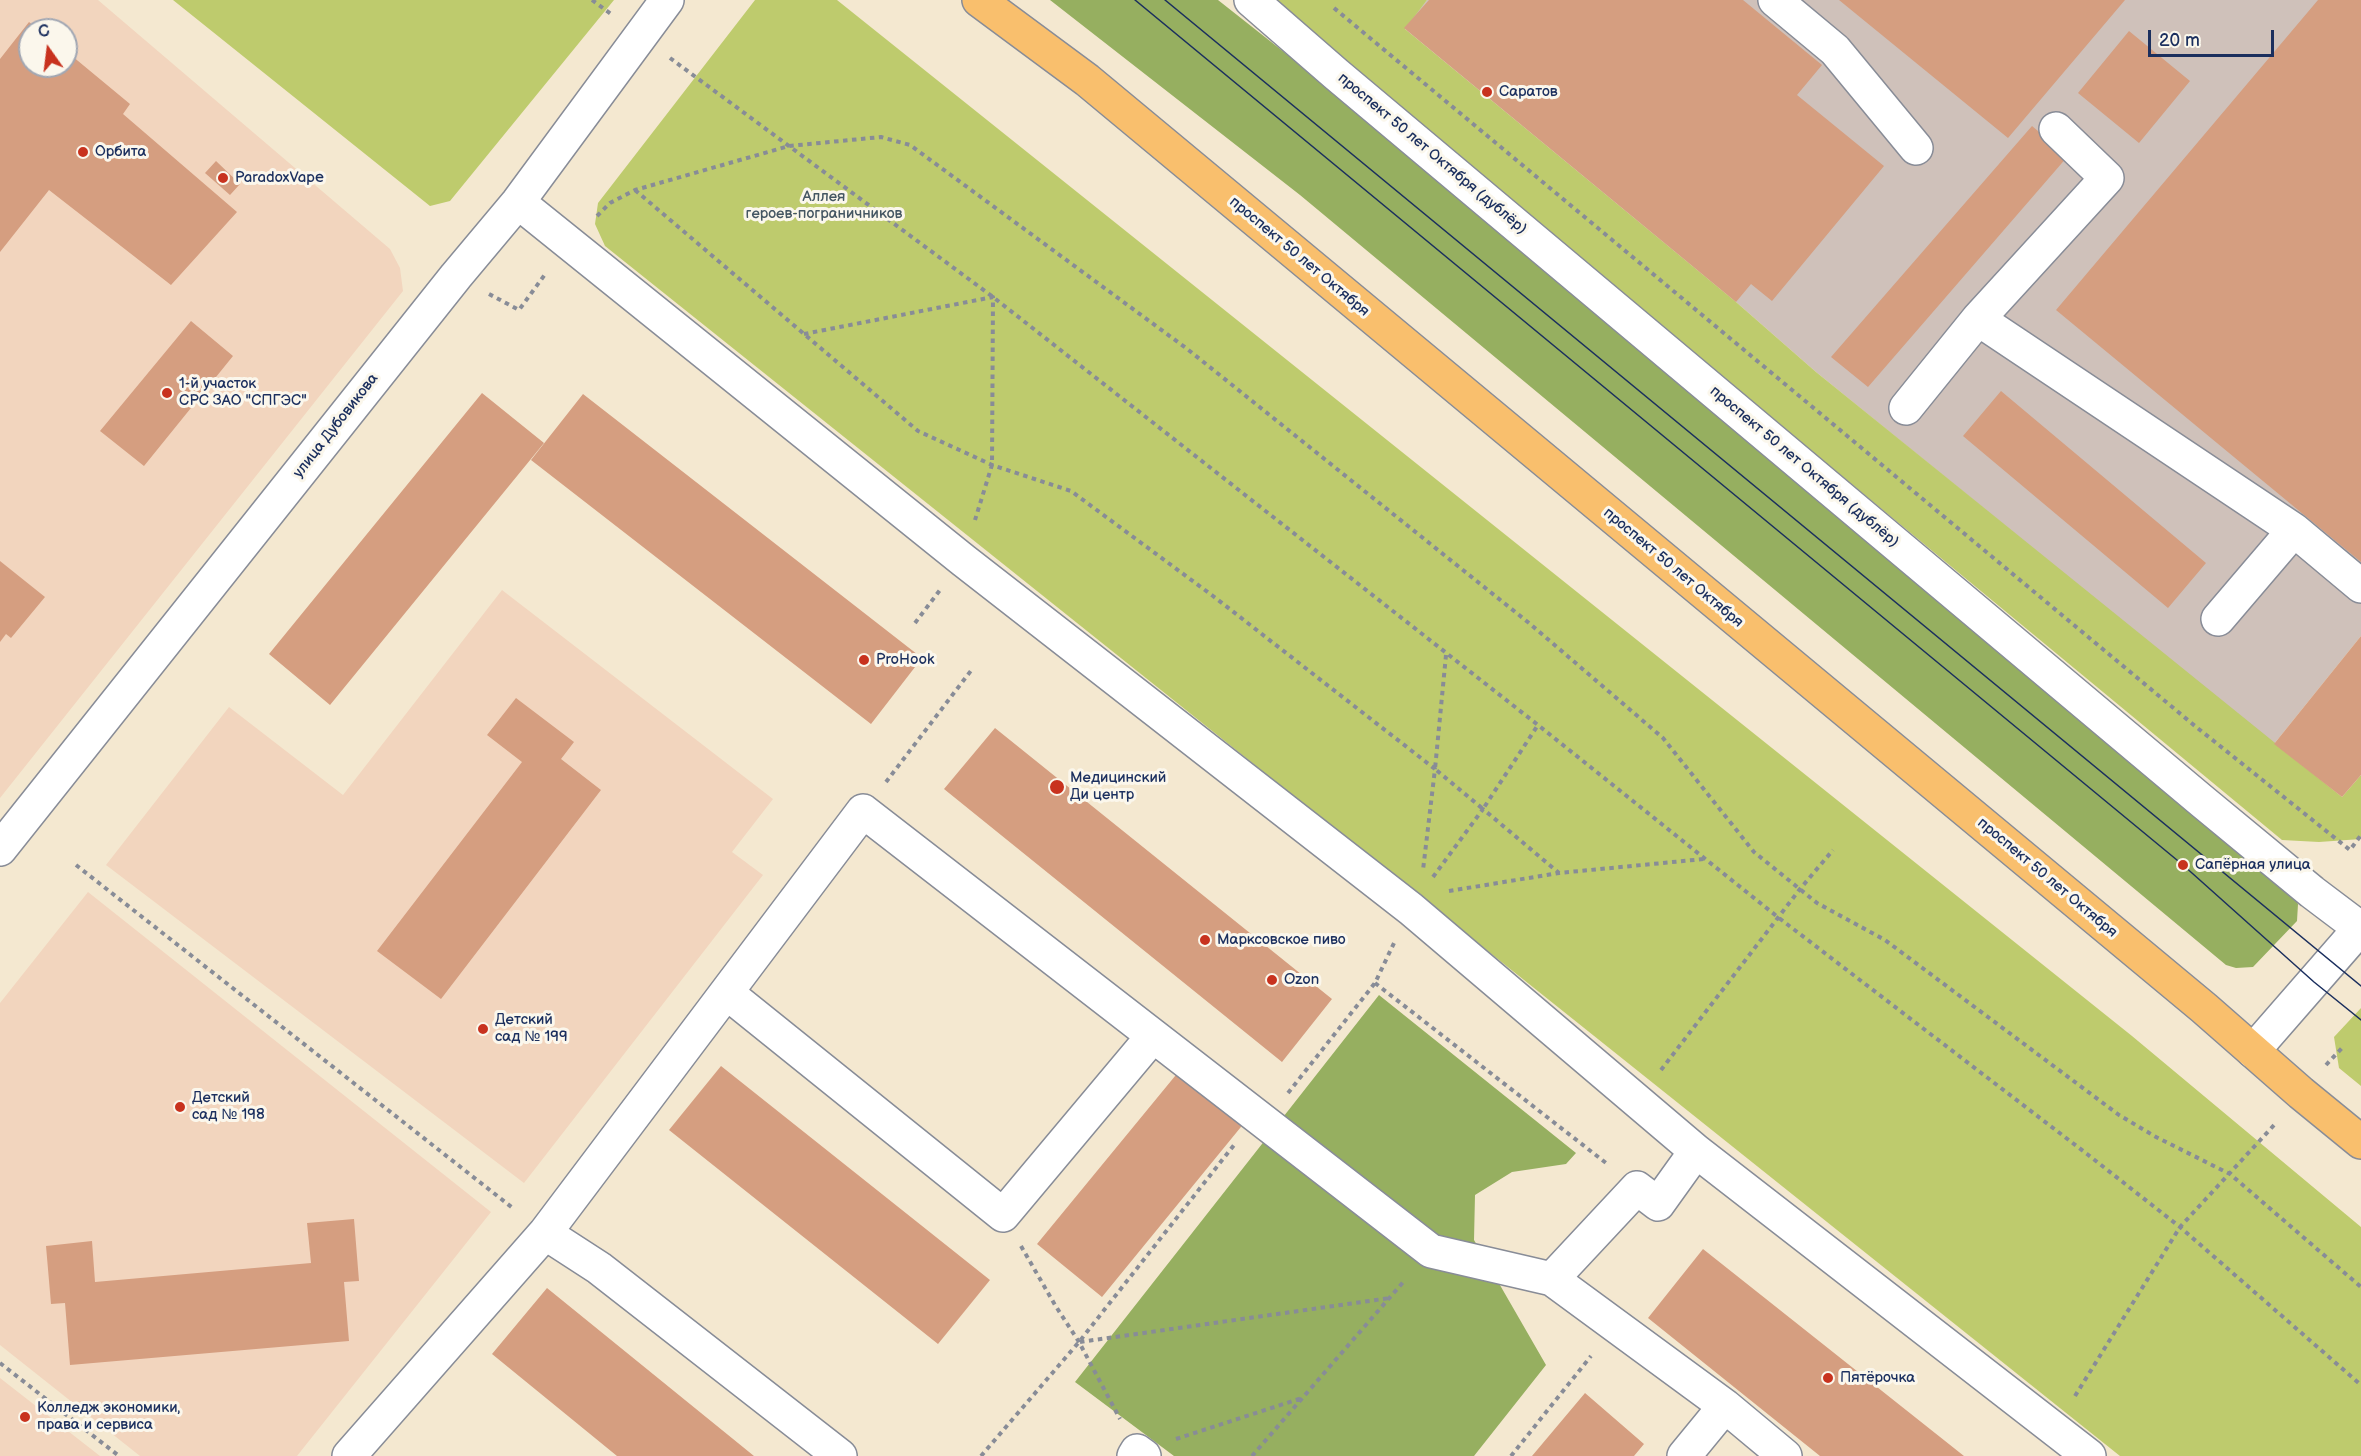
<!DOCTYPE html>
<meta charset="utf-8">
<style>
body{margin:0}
#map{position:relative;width:2361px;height:1456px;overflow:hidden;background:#f4e8d0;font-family:"Balsamiq Sans",sans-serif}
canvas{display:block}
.north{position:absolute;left:18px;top:18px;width:60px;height:60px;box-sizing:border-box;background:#fbf7ec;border:2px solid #a1a7b3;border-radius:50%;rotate:346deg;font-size:16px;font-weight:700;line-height:24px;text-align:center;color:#1b2f5e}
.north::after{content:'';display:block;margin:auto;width:21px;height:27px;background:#c8321e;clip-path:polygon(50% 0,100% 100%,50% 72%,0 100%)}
.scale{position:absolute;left:2148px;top:30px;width:126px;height:27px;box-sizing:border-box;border:3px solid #1b2f5e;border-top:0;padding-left:8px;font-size:18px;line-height:21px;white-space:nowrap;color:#1b2f5e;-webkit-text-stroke:4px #fbf7ec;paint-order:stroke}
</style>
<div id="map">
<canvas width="2361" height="1456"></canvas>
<div class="north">С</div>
<div class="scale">20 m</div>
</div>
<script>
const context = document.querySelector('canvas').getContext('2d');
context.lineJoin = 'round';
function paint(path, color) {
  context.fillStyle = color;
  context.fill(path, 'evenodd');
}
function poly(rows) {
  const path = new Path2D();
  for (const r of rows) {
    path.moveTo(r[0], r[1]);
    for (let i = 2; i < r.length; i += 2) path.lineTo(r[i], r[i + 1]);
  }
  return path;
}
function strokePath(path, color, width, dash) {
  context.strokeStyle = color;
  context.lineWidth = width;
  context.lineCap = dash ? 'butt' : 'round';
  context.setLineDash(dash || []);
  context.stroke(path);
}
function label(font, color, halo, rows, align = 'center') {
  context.font = font + ' "Balsamiq Sans",sans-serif';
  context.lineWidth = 6;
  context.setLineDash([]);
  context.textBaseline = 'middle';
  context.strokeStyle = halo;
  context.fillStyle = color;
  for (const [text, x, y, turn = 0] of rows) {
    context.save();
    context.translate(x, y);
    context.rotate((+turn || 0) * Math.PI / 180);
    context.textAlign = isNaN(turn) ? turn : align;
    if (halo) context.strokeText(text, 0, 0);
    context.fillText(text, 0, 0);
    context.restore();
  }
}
paint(poly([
 [0,0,98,0,390,249,400,268,403,291,0,798],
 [30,30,66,30,66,66,30,66],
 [502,590,773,799,732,852,763,875,524,1183,106,865,229,707,343,795],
 [88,892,491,1212,297,1456,140,1456,0,1345,0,1003],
 [0,1378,100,1456,0,1456]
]), '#f2d5be');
paint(poly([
 [1427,0,2361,0,2361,636,2274,744,1816,372,1736,302,1404,28]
]), '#cfc1ba');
paint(poly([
 [173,0,614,0,450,201,430,206],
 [755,0,837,0,2132,1036,2361,1227,2361,1456,2120,1456,605,246,595,224,598,203],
 [1266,0,1427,0,1405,29,1736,302,1816,372,2342,797,2361,775,2361,839,2319,842,2282,840],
 [2361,1008,2361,1086,2339,1068,2334,1037]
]), '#becb6d');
paint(poly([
 [1050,0,1218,0,1308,71,2289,890,2298,904,2297,921,2253,967,2236,968,2226,965,1300,195],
 [1379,995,1576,1153,1566,1164,1512,1172,1475,1195,1474,1240,1546,1365,1474,1456,1174,1456,1075,1382]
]), '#96af60');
paint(poly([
 [1429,0,1743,0,1822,65,1797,95,1884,166,1772,301,1751,284,1736,302,1404,28],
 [1839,0,2125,0,2008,138],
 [2318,0,2361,0,2361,562,2056,310],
 [29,22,39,30,30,30,30,66,66,66,66,51,130,104,123,114,237,212,171,285,49,190,0,252,0,59],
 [2129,31,2190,81,2139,143,2078,93],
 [2032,126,2068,156,1868,387,1831,357],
 [216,161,240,184,230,195,205,173],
 [191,321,233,356,144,466,100,431],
 [2001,391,2206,563,2168,608,1963,436],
 [482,393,544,443,330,705,269,654],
 [583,394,922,658,871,724,531,460],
 [0,561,45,597,11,638,6,634,0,642],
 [2361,636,2361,775,2342,797,2274,744],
 [516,698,574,742,561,759,601,790,441,999,377,951,522,762,487,735],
 [995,728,1332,999,1282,1062,944,789],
 [721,1066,990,1280,938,1344,669,1130],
 [1180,1070,1245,1122,1102,1297,1037,1244],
 [354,1219,359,1281,344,1282,349,1341,70,1365,65,1303,51,1304,46,1246,92,1241,95,1282,311,1263,307,1223],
 [1703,1249,1964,1456,1820,1456,1648,1318],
 [547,1288,754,1456,617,1456,492,1354],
 [1585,1393,1644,1444,1634,1456,1532,1456]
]), '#d59e80');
const minor = poly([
 [1251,0,1336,74,2203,802,2312,892,2361,929],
 [1775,0,1835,50,1916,148],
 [518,202,963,560,1411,909,1696,1151,2089,1456],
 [1978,319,2107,178,2056,129],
 [1906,408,1978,319,2294,530],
 [2218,619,2294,530,2361,586],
 [0,849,456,276,518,202,667,0],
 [727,993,1003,1215,1153,1036],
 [2253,1051,2361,927],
 [545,1233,599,1268,840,1456],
 [1552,1279,1725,1406],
 [349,1456,545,1233,863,811,1431,1251,1552,1279,1637,1188,1658,1204,1696,1151],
 [1134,1456,1137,1451,1144,1456],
 [1684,1456,1725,1406,1785,1456]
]);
const major = poly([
 [979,0,1087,80,2204,1008,2301,1093,2361,1142]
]);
strokePath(minor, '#888c97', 36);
strokePath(major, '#888c97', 36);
strokePath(poly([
 [592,0,611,14],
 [1334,8,2195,726,2350,850,2361,835],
 [670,58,993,297,1538,725,1779,918,2087,1154,2180,1227,2361,1385],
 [635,190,918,431,992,465,1071,491,1213,596,1435,769,1423,870],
 [597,216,610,203,635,190,789,146,881,137,910,145,1186,348,1529,623,1663,738,1754,852,1817,903,1885,940,2119,1115,2156,1137,2230,1174,2361,1287],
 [489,294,519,310,546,273],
 [804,334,993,297,992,465,975,520],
 [915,623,940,590],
 [1446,655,1435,769,1483,809,1538,725],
 [886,782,973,668],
 [76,865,514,1209],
 [1433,877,1483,809,1559,873],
 [1449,891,1559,873,1704,859],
 [1375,983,1606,1163],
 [2326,1065,2342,1048],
 [1661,1070,1800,889,1833,850],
 [1288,1093,1375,983,1394,943],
 [1021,1246,1055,1305,1079,1342,1120,1419],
 [1080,1342,1390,1298],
 [0,1363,119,1456],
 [2075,1396,2180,1227,2276,1123],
 [1176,1439,1302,1398],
 [981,1456,1079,1342,1234,1145],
 [1252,1456,1405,1280],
 [1511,1456,1591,1356]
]), '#888c97', 4, [4.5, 4.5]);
strokePath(minor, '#fff', 33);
strokePath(major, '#f9bf6d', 33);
strokePath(poly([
 [1135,0,2183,865,2314,982,2361,1020],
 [1165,0,2361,986]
]), '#1b2f5e', 1.5);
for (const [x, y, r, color] of [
 [1487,92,6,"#c8321e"],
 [83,152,6,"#c8321e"],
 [223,178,6,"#c8321e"],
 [167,393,6,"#c8321e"],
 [864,660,6,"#c8321e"],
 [1057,787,8,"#c8321e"],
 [2183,865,6,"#c8321e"],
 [1205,940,6,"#c8321e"],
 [1272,980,6,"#c8321e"],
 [483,1029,6,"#c8321e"],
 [180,1107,6,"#c8321e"],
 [1828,1378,6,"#c8321e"],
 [25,1417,6,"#c8321e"]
]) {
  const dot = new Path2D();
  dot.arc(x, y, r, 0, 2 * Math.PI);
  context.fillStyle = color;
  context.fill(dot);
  strokePath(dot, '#fbf7ec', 2);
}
label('15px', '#1b2f5e', '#fbf7ec', [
 ["Саратов",1499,92],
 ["Орбита",95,152],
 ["ParadoxVape",235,178],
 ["1-й участок",179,384],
 ["СРС ЗАО \"СПГЭС\"",179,401],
 ["ProHook",876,660],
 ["Медицинский",1070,778],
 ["Ди центр",1070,795],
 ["Сапёрная улица",2195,865],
 ["Марксовское пиво",1217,940],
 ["Ozon",1284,980],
 ["Детский",495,1020],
 ["сад № 199",495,1037],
 ["Детский",192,1098],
 ["сад № 198",192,1115],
 ["Пятёрочка",1840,1378],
 ["Колледж экономики,",37,1408],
 ["права и сервиса",37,1425]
], 'left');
label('15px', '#1b2f5e', '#fbf7ec', [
 ["проспект 50 лет Октября (дублёр)",1432,154,40],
 ["проспект 50 лет Октября",1299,257,40],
 ["улица Дубовикова",336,426,-52],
 ["проспект 50 лет Октября (дублёр)",1804,467,40],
 ["проспект 50 лет Октября",1673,568,40],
 ["проспект 50 лет Октября",2047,878,40]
]);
label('15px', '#445662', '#fbf7ec', [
 ["Аллея",824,197],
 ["героев-пограничников",824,214]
]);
</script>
